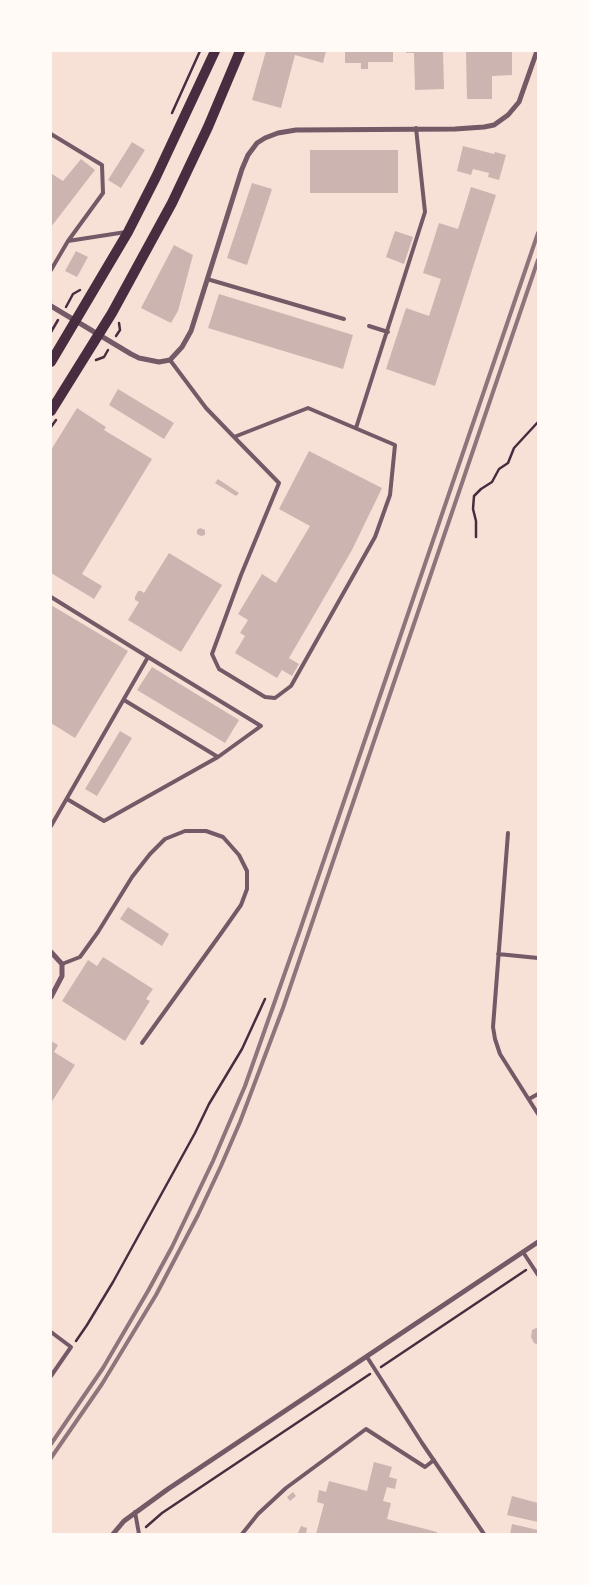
<!DOCTYPE html>
<style>
body{margin:0}
#map{position:relative;width:589px;height:1585px;overflow:hidden;background:#f7e1d7;font-family:"Noto Sans",sans-serif}
canvas{display:block}
.frame{position:absolute;inset:0;border:52px solid #fffaf5;pointer-events:none}
</style>
<div id="map">
<canvas width="589" height="1585"></canvas>
<div class="frame"></div>
</div>
<script>
const context = document.querySelector('canvas').getContext('2d');
context.lineJoin = 'round';
function paint(path, color) {
  context.fillStyle = color;
  context.fill(path, 'evenodd');
}
function poly(rows) {
  const path = new Path2D();
  for (const r of rows) {
    path.moveTo(r[0], r[1]);
    for (let i = 2; i < r.length; i += 2) path.lineTo(r[i], r[i + 1]);
  }
  return path;
}
function strokePath(path, color, width, dash) {
  context.strokeStyle = color;
  context.lineWidth = width;
  context.lineCap = dash ? 'butt' : 'round';
  context.setLineDash(dash || []);
  context.stroke(path);
}
paint(poly([
 [266,51,326,51,323,63,295,55,281,108,252,100],
 [345,51,393,51,393,62,368,62,368,69,361,69,361,63,345,63],
 [406,51,443,51,444,89,415,90,414,53,406,53],
 [466,51,512,51,512,75,492,76,492,99,467,99],
 [132,142,145,150,121,188,108,180],
 [463,146,494,154,495,152,506,155,499,180,488,177,489,173,473,169,471,175,457,171],
 [310,150,398,150,398,193,310,193],
 [81,159,95,170,51,227,51,176,52,174,63,181],
 [252,183,272,189,247,265,227,258],
 [471,187,496,195,435,386,386,369,406,308,429,316,441,279,423,273,439,223,458,229],
 [395,231,413,237,404,264,386,257],
 [174,245,193,255,178,311,171,323,141,308],
 [76,251,88,257,77,277,65,271],
 [219,294,353,335,343,369,208,328],
 [118,389,174,423,164,439,109,405],
 [77,408,106,427,104,430,152,459,82,574,102,586,94,599,51,573,51,450],
 [309,451,382,488,352,550,289,658,299,664,292,676,282,670,277,678,235,653,245,636,240,633,248,620,238,614,262,574,276,583,310,526,279,509],
 [218,479,239,493,236,496,215,483],
 [200,528,205,530,205,535,201,536,197,534,197,530],
 [169,553,222,585,181,652,128,620,139,602,135,600,135,597,138,591,141,591,144,593],
 [51,605,128,651,75,738,51,723],
 [152,667,239,720,225,743,137,690],
 [120,731,132,738,97,796,85,789],
 [128,907,169,934,162,946,120,919],
 [103,957,153,989,146,999,150,1001,125,1041,62,1001,88,960,97,966],
 [51,1041,58,1045,54,1052,75,1065,51,1103],
 [538,1327,538,1345,534,1343,531,1337,532,1330],
 [374,1462,392,1467,389,1477,397,1479,395,1489,387,1487,383,1501,391,1503,387,1519,437,1532,437,1534,316,1534,324,1504,317,1502,319,1490,326,1492,329,1481,367,1491],
 [293,1492,296,1496,290,1501,287,1497],
 [512,1496,538,1503,538,1522,507,1515],
 [512,1524,538,1530,538,1534,510,1534],
 [301,1526,307,1528,306,1534,298,1533]
]), '#ccb4b1');
strokePath(poly([
 [172,113,200,51],
 [66,307,73,294,80,290],
 [51,332,58,320],
 [116,336,120,330,119,323],
 [96,360,104,357,108,350],
 [51,427,56,420],
 [476,537,476,521,473,509,474,496,481,489,492,482,499,469,508,463,514,448,538,422],
 [76,1341,87,1325,113,1282,195,1133,209,1104,242,1049,265,999],
 [381,1367,526,1270],
 [146,1527,162,1513,370,1374]
]), '#4a2c40', 2.5);
strokePath(poly([
 [51,134,102,165,103,193,68,241,51,270],
 [68,241,126,232],
 [207,279,344,319],
 [369,326,388,332],
 [170,360,206,408,234,437,279,483,241,575,212,654,219,669,265,697,275,698,291,686,375,537,390,495,395,445,308,408,234,437],
 [356,428,425,212,416,128],
 [51,597,148,657],
 [124,700,218,757],
 [51,826,148,657,261,726,218,757,104,821,67,799],
 [508,833,493,1027,495,1039,500,1054,538,1114],
 [498,954,538,958],
 [62,964,80,957,98,932,132,877,150,854,165,839,185,831,206,831,223,837,239,855,247,871,247,889,241,905,222,932,142,1043],
 [529,1099,538,1094],
 [523,1252,538,1275],
 [51,1332,71,1347,51,1376],
 [367,1357,422,1443,484,1534],
 [135,1512,139,1534],
 [242,1534,258,1514,286,1488,366,1429,425,1467,434,1460]
]), '#755966', 4);
strokePath(poly([
 [51,306,131,354,139,358,159,362,170,360,182,347,191,331,242,169,248,155,257,143,265,138,278,133,296,130,455,129,484,127,494,125,508,115,519,102,537,51],
 [51,952,62,964,62,976,51,997],
 [113,1534,124,1521,168,1489,538,1242]
]), '#755966', 5);
strokePath(poly([
 [51,362,128,232,156,177,215,51],
 [51,411,112,313,172,203,208,127,240,51]
]), '#4a2c40', 10);
strokePath(poly([
 [51,1444,103,1368,148,1291,172,1247,213,1161,245,1086,300,930,538,233],
 [51,1458,102,1384,156,1295,198,1215,221,1166,240,1122,283,1008,538,260]
]), '#8f747c', 4);
</script>
